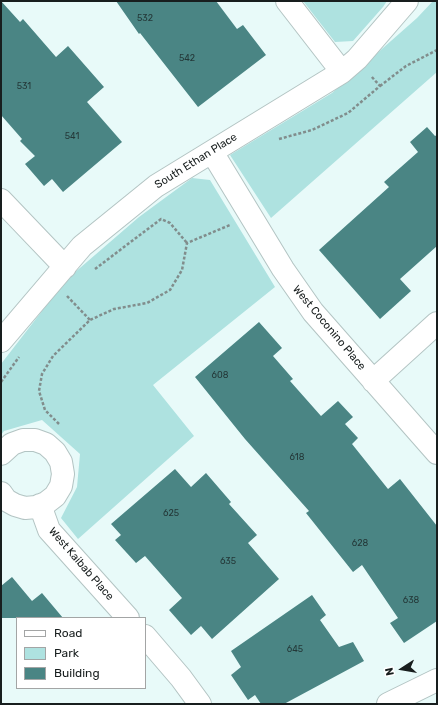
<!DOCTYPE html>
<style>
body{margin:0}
#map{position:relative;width:438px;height:705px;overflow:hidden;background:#e8faf9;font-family:Rubik,sans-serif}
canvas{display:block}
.frame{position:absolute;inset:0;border:2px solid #181e1e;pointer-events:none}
.legend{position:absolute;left:16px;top:617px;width:130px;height:72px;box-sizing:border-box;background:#fff;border:1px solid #a3a5a5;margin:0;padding:5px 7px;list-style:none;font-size:12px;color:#181e1e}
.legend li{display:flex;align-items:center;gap:8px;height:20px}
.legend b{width:20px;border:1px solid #a3a5a5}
.north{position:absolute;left:382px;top:649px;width:40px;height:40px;-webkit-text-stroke:3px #fff;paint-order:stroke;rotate:258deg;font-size:11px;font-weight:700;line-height:16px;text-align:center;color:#181e1e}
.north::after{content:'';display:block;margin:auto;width:14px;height:18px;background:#181e1e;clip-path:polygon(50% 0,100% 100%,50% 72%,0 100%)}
</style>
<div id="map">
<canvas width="438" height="705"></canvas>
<div class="frame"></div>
<ul class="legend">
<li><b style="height:5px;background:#fff"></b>Road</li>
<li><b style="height:11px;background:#aee2e0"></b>Park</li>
<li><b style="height:11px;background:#4a8584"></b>Building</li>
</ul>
<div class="north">N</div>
</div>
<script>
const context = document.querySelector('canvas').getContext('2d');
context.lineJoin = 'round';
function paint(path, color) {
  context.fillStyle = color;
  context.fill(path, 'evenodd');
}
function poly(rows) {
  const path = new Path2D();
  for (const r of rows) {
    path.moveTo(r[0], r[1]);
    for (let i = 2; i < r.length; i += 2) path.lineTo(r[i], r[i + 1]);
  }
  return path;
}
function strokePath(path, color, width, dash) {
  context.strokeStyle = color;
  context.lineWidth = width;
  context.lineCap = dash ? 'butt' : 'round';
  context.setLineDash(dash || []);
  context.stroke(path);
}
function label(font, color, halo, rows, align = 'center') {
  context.font = font + ' Rubik,sans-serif';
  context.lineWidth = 4;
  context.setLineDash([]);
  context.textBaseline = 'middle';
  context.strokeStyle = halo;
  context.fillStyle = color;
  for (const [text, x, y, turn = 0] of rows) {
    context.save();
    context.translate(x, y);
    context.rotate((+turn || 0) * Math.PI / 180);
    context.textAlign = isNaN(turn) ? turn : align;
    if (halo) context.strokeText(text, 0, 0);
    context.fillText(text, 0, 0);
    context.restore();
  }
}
paint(poly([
 [303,1,387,1,383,7,353,41,335,42],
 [433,1,437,1,437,72,271,218,230,155,332,93,417,18],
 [192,178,210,180,275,287,153,385,194,436,78,539,61,518,77,487,80,454,42,420,4,431,1,435,1,364,66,280,139,217]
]), '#aee2e0');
paint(poly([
 [1,1,20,22,23,19,56,57,68,46,104,87,87,102,122,142,63,192,52,179,44,186,25,164,35,156,20,141,22,139,1,115],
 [116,1,216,1,237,29,243,25,266,55,198,107,140,33,139,34],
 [427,127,435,136,437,135,437,246,400,279,411,291,380,319,319,250,389,187,384,182,418,152,410,142],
 [259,322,282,348,273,356,293,379,290,381,321,416,338,401,353,417,345,424,358,438,352,444,388,489,400,479,437,526,437,621,404,643,390,623,398,618,362,565,353,572,306,513,309,511,245,439,195,377],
 [175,469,191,487,206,473,231,502,229,504,257,535,248,543,279,579,212,639,201,626,191,635,169,610,182,598,145,556,136,563,115,540,121,535,111,524],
 [12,577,32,601,42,593,63,618,1,618,1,586],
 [312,595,326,615,320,620,339,647,353,642,364,661,284,704,261,704,255,695,248,700,231,675,241,667,231,651]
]), '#4a8584');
const minor = poly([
 [287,1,342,72],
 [212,152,283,269,313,312,437,453],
 [1,200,65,267],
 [1,341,82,246,156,186,342,72,357,59,407,1],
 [373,381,437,323],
 [1,454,12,444,23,440,35,440,46,444,55,452,61,462,63,474,61,486,55,496,46,503,36,507,25,508,15,505,6,500,1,493],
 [40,505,49,530,128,618],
 [145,636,181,678,200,704],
 [388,704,437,680]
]);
strokePath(minor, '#b3c4c3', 24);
strokePath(poly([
 [380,86,406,66,437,50],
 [279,139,312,130,348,113,380,86,371,76],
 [95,269,161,219,170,223,187,243],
 [67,296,90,320],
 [1,382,19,357],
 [59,424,45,410,39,391,42,374,53,356,90,320,114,309,147,303,170,290,182,270,187,243,230,225]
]), '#818d8c', 2.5, [3, 2]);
strokePath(minor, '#fff', 22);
label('9px', '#243838', null, [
 ["532",145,18],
 ["542",187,58],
 ["531",24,86],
 ["541",72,136],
 ["608",220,375],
 ["618",297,457],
 ["625",171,513],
 ["628",360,543],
 ["635",228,561],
 ["638",411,600],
 ["645",295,649]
]);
label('11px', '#181e1e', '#fff', [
 ["South Ethan Place",196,161,-32],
 ["West Coconino Place",329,328,50],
 ["West Kaibab Place",81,564,49]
]);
</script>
